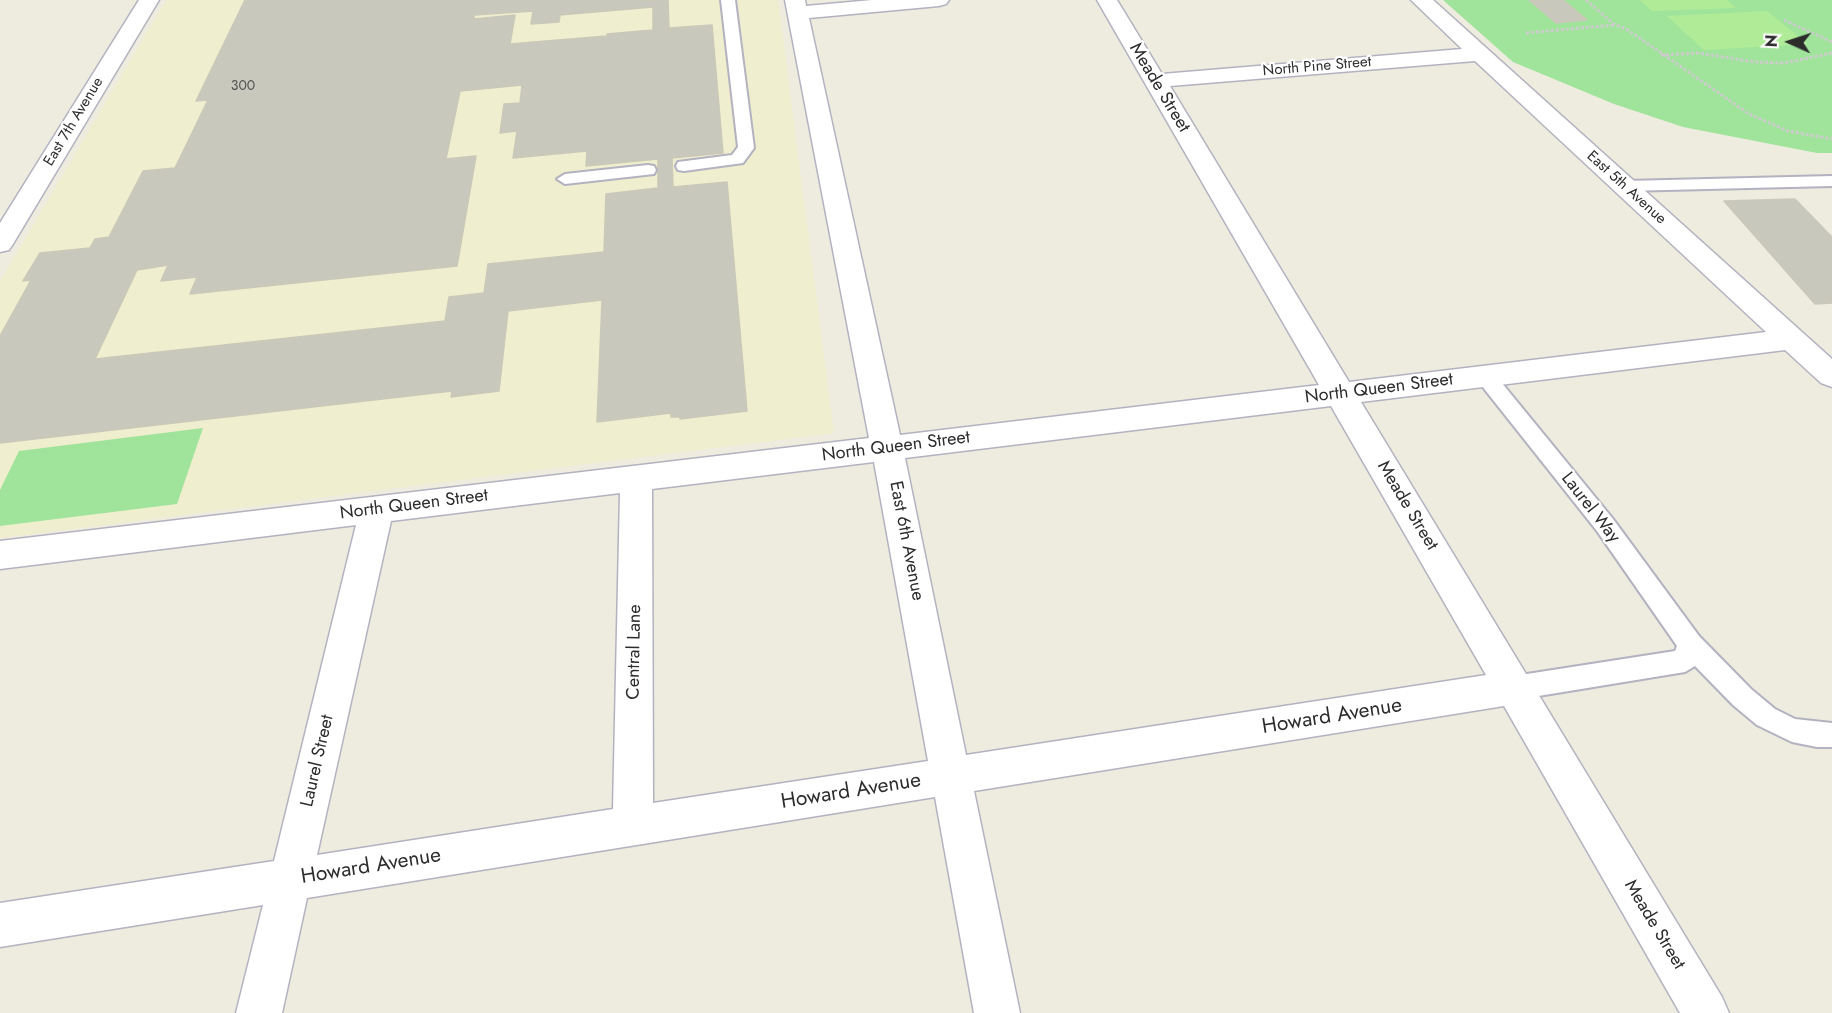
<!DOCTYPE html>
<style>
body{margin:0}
#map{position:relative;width:1832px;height:1013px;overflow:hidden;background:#eeebdf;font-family:Jost,sans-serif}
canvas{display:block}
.north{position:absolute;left:1760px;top:12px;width:60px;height:60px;-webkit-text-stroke:4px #fff;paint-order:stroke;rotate:273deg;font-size:16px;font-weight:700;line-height:24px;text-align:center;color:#2c2c2c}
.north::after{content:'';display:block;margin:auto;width:21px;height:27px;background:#2c2c2c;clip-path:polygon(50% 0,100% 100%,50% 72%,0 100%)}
</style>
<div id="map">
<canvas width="1832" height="1013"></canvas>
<div class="north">N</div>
</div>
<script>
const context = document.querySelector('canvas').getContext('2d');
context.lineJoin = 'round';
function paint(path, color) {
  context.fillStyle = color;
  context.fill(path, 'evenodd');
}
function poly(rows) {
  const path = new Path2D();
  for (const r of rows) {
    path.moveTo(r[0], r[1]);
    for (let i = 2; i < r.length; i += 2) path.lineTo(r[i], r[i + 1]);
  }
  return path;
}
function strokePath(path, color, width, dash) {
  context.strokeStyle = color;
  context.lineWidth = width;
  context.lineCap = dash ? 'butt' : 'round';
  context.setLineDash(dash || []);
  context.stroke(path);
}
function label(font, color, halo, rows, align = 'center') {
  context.font = font + ' Jost,sans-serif';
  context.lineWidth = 4.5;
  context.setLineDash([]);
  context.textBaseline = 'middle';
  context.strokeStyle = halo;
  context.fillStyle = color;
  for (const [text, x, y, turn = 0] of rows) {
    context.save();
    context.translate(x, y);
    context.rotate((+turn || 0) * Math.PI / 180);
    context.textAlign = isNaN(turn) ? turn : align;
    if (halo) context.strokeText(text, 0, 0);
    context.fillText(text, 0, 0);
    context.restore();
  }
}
paint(poly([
 [166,0,778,0,834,433,0,538,0,281]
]), '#efeece');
paint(poly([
 [1443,0,1832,0,1832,153,1817,153,1683,127,1614,104,1513,62],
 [203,428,177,504,0,526,0,490,19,451]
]), '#a0e49b');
paint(poly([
 [1640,0,1727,0,1736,8,1652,11],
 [1767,11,1808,44,1704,50,1667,16]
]), '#b0ec97');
const building = poly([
 [245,0,668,0,669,28,712,25,723,153,672,158,673,187,727,182,747,411,680,419,680,417,671,417,671,413,597,422,602,300,508,311,499,391,451,397,452,391,0,443,0,336,31,280,23,281,40,253,90,248,95,239,109,237,143,171,175,168,208,100,196,101,245,0],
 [653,7,653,30,607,34,607,36,510,44,515,15,474,19,474,15,533,11,531,24,559,22,560,15,653,7],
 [522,85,520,103,504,104,500,133,517,131,513,158,587,151,586,166,658,159,658,188,606,194,604,252,488,264,484,293,449,297,445,321,95,359,137,270,168,265,161,281,197,277,190,294,457,266,476,156,446,159,460,91,522,85],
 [1529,0,1563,0,1587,20,1556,23,1529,0],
 [1795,199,1832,237,1832,303,1815,304,1724,201,1795,199]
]);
paint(building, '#c9c8bd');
strokePath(building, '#cac8b8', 1.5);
const service = poly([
 [721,0,735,0,754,148,743,163,684,171,678,170,676,166,678,162,732,155,738,147,721,0],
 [648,165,654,166,656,170,654,174,565,184,557,179,565,174,648,165],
 [1832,176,1832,186,1625,191,1619,190,1617,186,1619,182,1625,181,1832,176],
 [1485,369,1492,371,1613,519,1699,636,1751,689,1775,709,1795,719,1832,723,1832,747,1817,747,1792,742,1757,725,1733,705,1695,666,1685,672,1514,700,1505,696,1501,688,1505,680,1514,676,1675,651,1677,646,1597,531,1478,381,1475,376,1478,371,1485,369]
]);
const minor = poly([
 [139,0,159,0,13,244,9,250,0,252,0,223,139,0],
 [785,0,805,0,806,6,872,0,949,0,946,4,939,6,809,18,900,435,1319,385,1097,0,1117,0,1162,74,1462,49,1411,0,1433,0,1832,359,1832,387,1821,383,1785,350,1361,402,1722,997,1729,1013,1680,1013,1504,706,974,791,1020,1013,974,1013,935,797,307,898,282,1013,236,1013,263,905,0,947,0,903,274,861,356,525,0,569,0,541,869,438,785,0],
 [1475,61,1766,332,1349,382,1170,86,1475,61],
 [1331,406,1486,675,966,755,905,458,1331,406],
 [874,462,928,761,653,803,652,489,874,462],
 [620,493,613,809,317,855,391,521,620,493]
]);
strokePath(service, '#b3b2c0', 4);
strokePath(minor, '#b3b2c0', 3);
strokePath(poly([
 [1586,0,1614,24,1628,30,1749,114,1788,131,1832,139],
 [1784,20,1832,42],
 [1526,33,1614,25],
 [1661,55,1698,53,1755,62,1784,63,1832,53]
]), '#ccc', 3, [3, 2]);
paint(service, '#fff');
paint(minor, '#fff');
label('14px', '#535350', null, [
 ["300",243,87]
]);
label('15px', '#2c2c2c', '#fff', [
 ["North Pine Street",1317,67,-5],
 ["East 7th Avenue",74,122,-59],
 ["East 5th Avenue",1626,188,42]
]);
label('18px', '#2c2c2c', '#fff', [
 ["Meade Street",1159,88,59],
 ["North Queen Street",1379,389,-7],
 ["North Queen Street",896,447,-7],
 ["North Queen Street",414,505,-7],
 ["Meade Street",1407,506,59],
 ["Laurel Way",1590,508,52],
 ["East 6th Avenue",906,541,79],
 ["Central Lane",635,652,-89],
 ["Laurel Street",318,761,-77],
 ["Meade Street",1654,925,59]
]);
label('21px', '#2c2c2c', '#fff', [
 ["Howard Avenue",1332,717,-9],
 ["Howard Avenue",851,792,-9],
 ["Howard Avenue",371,867,-9]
]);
</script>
